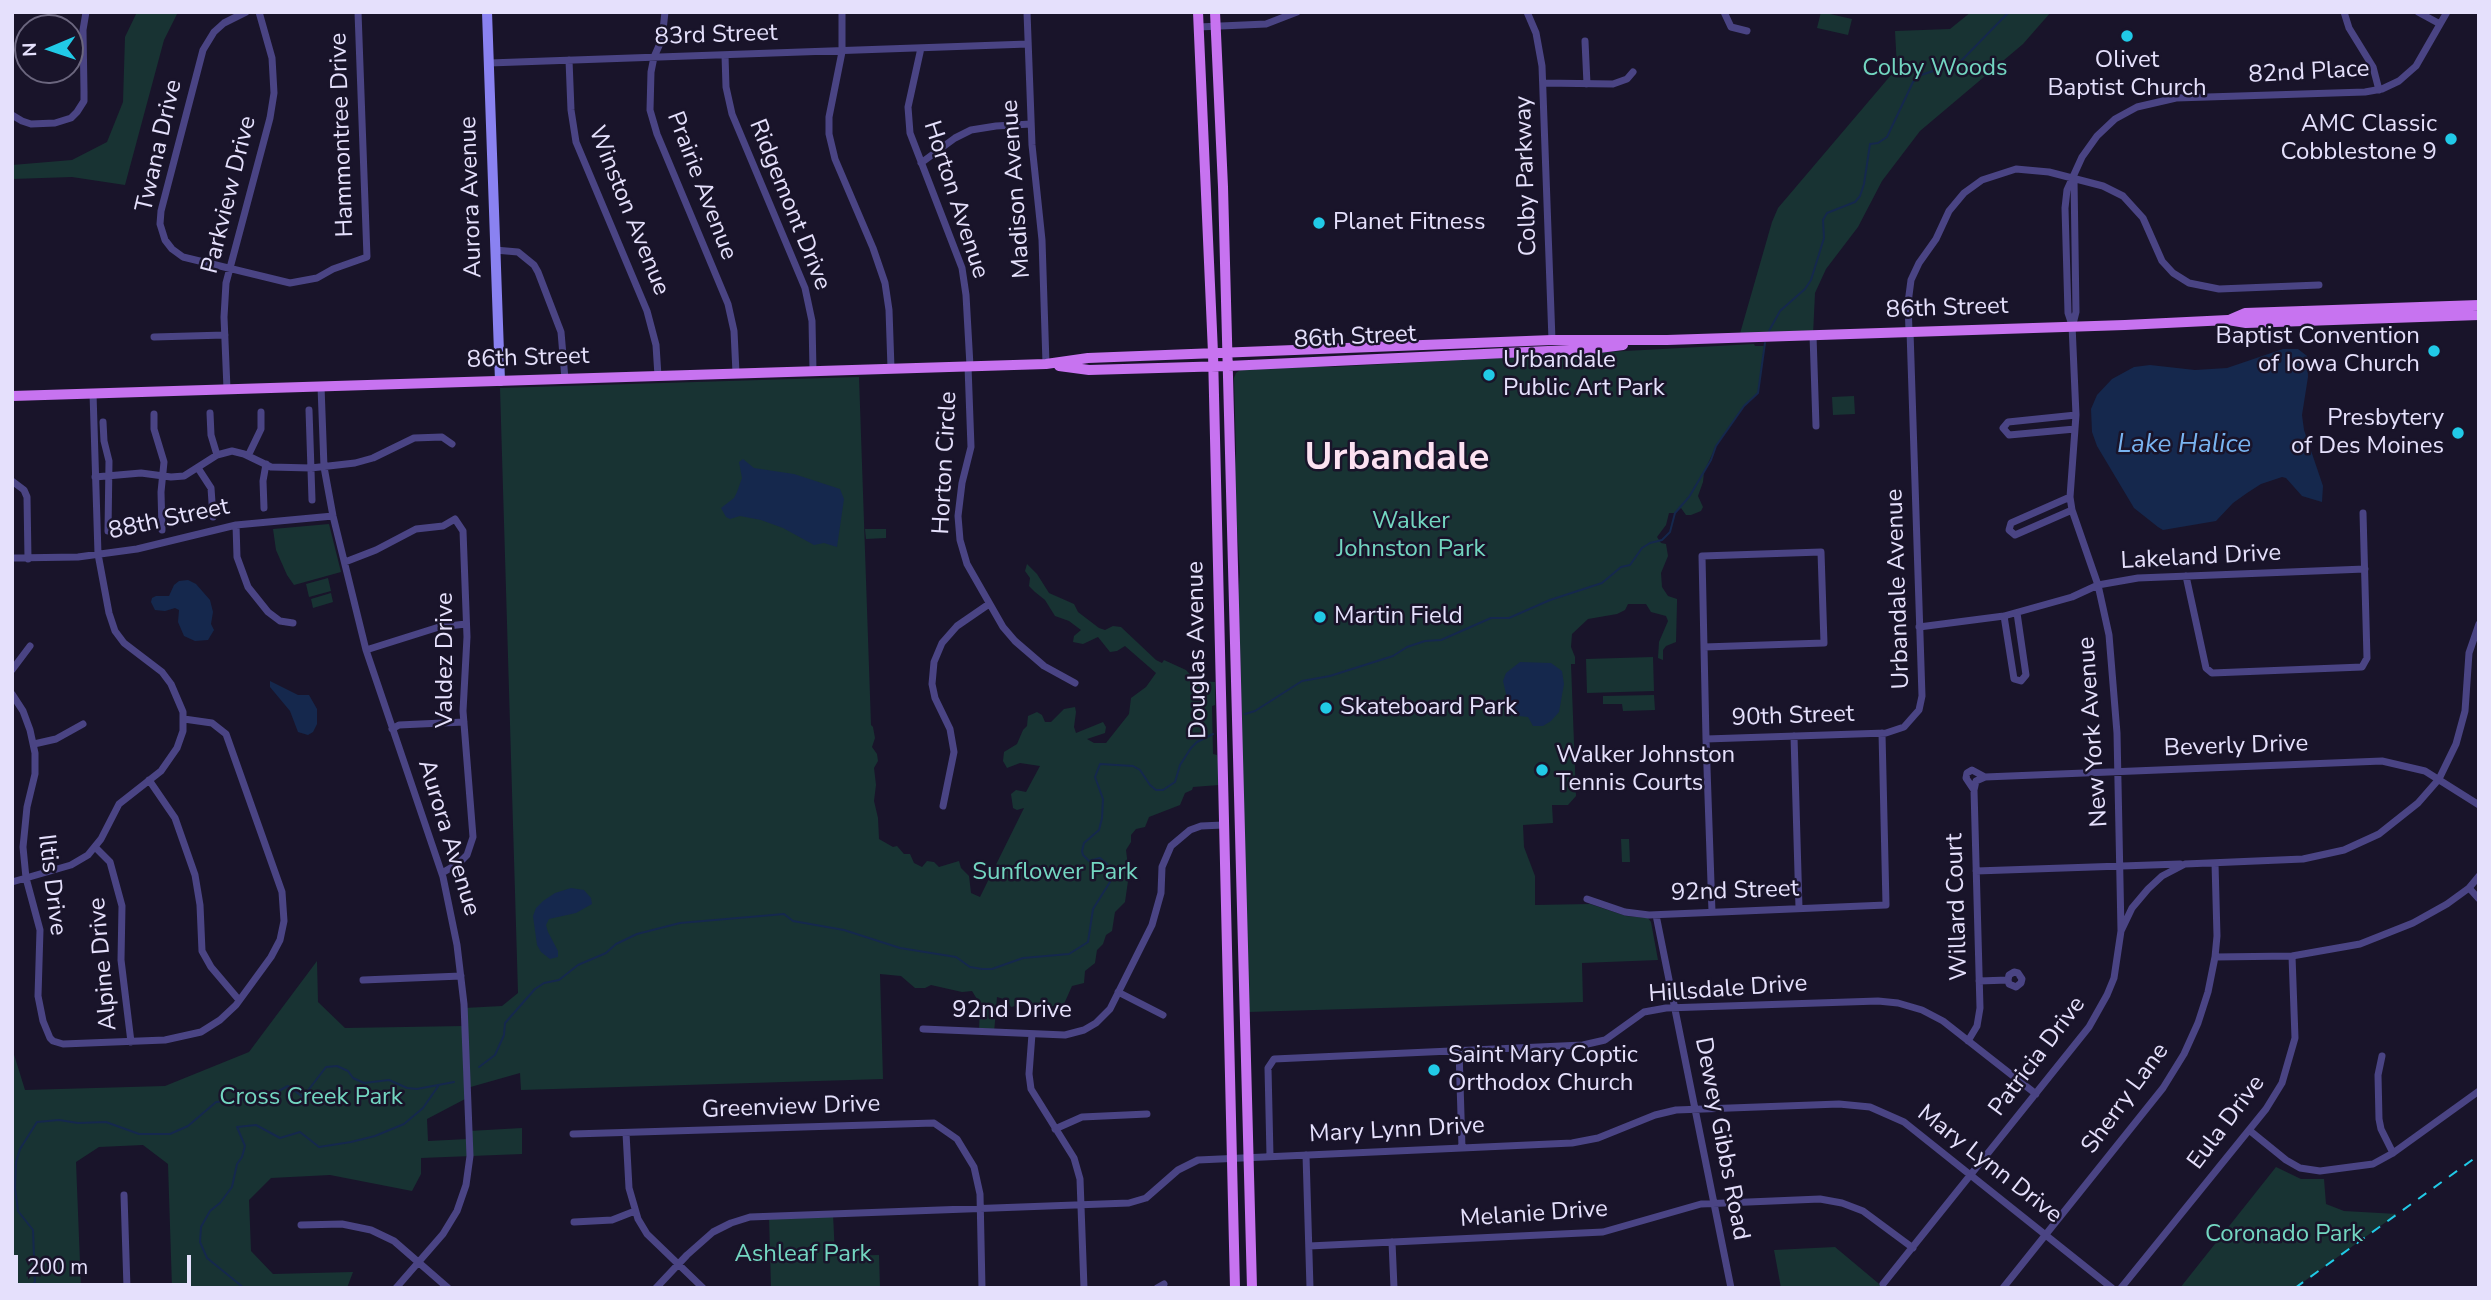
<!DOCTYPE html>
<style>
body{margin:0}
#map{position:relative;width:2491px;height:1300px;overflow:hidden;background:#19142a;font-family:"Nunito Sans",sans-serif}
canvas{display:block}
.frame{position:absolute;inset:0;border:14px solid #e5e0fc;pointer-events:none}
.north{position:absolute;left:14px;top:14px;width:70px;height:70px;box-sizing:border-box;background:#19142a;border:2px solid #6b667e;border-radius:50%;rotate:268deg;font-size:19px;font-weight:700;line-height:28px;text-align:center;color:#e5e0fc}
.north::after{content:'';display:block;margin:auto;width:24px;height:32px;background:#21cae7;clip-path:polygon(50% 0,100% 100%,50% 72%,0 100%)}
.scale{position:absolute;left:14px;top:1255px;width:177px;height:32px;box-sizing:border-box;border:4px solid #e5e0fc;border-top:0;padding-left:9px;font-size:21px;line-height:24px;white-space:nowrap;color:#e5e0fc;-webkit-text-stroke:5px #19142a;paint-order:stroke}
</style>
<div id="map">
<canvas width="2491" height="1300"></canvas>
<div class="frame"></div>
<div class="north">N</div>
<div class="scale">200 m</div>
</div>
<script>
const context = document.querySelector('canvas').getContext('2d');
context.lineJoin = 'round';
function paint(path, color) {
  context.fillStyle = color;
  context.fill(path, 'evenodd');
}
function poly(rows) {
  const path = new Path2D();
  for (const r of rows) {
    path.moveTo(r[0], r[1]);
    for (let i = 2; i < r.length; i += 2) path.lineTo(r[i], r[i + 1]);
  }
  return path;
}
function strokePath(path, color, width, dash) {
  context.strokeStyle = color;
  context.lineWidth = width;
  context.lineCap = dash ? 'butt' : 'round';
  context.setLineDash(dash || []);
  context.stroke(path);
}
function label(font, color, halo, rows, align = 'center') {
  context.font = font + ' "Nunito Sans",sans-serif';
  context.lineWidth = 5;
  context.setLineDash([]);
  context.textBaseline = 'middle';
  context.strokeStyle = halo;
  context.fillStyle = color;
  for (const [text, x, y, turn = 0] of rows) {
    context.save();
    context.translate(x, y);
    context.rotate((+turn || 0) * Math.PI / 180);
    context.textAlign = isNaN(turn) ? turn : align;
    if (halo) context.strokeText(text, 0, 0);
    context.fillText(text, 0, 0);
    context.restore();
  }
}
paint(poly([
 [137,12,178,12,164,40,125,185,72,177,12,179,12,165,72,160,107,142,123,102,125,37],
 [1821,12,1852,19,1848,35,1817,28],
 [1971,12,2051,12,2023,44,1920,131,1882,181,1858,227,1826,269,1815,293,1813,335,1739,337,1772,222,1778,208,1897,68,1895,31,1950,29],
 [1754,344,1755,346,1764,346,1758,393,1744,406,1716,446,1704,472,1703,482,1698,496,1703,507,1701,511,1691,515,1686,515,1681,508,1675,513,1669,513,1666,525,1657,537,1661,543,1666,544,1668,556,1661,573,1662,587,1668,596,1677,599,1677,603,1676,642,1666,646,1663,650,1663,660,1658,658,1659,642,1668,621,1666,616,1651,612,1646,604,1628,604,1625,610,1617,614,1588,619,1572,634,1571,647,1575,657,1575,664,1571,664,1576,796,1568,805,1552,805,1553,823,1523,825,1524,847,1535,876,1535,905,1590,904,1626,916,1648,918,1651,922,1658,960,1582,963,1583,1002,1248,1012,1237,606,1240,573,1234,481,1236,451,1234,378,1236,373,1240,370,1300,366,1332,367],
 [859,377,871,725,873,727,875,738,872,747,877,754,878,761,874,768,876,785,874,801,878,818,879,839,893,847,897,846,904,854,910,854,914,863,922,867,927,861,934,862,939,867,959,861,961,868,969,876,971,893,980,897,1024,808,1017,810,1013,808,1011,794,1016,790,1026,792,1040,766,1020,763,1007,768,1003,761,1004,752,1017,744,1023,730,1027,726,1028,716,1037,712,1042,715,1045,722,1051,722,1064,709,1075,707,1076,712,1074,727,1076,733,1103,722,1106,727,1105,733,1087,739,1094,743,1106,743,1129,714,1131,698,1146,687,1156,673,1125,646,1117,651,1110,652,1098,637,1083,644,1073,642,1074,636,1081,630,1069,621,1055,616,1045,600,1035,592,1029,586,1030,578,1025,571,1027,564,1037,574,1049,593,1074,604,1078,612,1099,628,1105,630,1113,626,1121,627,1156,660,1162,663,1164,660,1186,670,1196,681,1215,682,1215,705,1212,706,1213,754,1217,755,1218,759,1219,785,1193,787,1192,790,1185,793,1180,805,1149,817,1145,827,1136,829,1131,835,1131,842,1126,850,1129,874,1125,902,1115,912,1112,931,1106,935,1103,944,1097,950,1095,963,1085,971,1084,983,1072,986,1064,1004,1056,1004,1049,1009,1025,1004,1011,1007,1007,1000,997,997,994,1033,979,1032,980,1004,972,991,962,992,931,985,925,988,915,988,901,976,880,974,883,1079,521,1090,520,1073,467,1088,467,1098,427,1119,428,1141,468,1139,469,1131,522,1128,522,1154,421,1158,421,1174,412,1191,330,1175,271,1178,249,1200,251,1251,273,1274,353,1272,347,1288,172,1288,168,1164,143,1145,99,1147,76,1162,81,1288,12,1288,12,1048,25,1090,165,1086,249,1052,317,961,318,1002,345,1028,464,1026,464,1008,502,1006,518,993,500,388],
 [1854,396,1855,414,1833,415,1832,397],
 [329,524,341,572,294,585,287,575,276,550,273,529],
 [865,529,886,529,886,538,866,539],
 [328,578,331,591,309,597,306,584],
 [331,593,333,602,313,608,311,599],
 [1653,657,1654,691,1587,693,1586,659],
 [1654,695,1655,710,1623,711,1622,704,1603,704,1603,696],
 [1621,839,1629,839,1630,862,1622,862],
 [2276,1167,2301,1179,2324,1179,2326,1204,2344,1211,2397,1214,2295,1288,2180,1288],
 [833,1214,835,1256,879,1255,880,1288,771,1288,769,1216],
 [1835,1247,1884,1288,1781,1288,1774,1250]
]), '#183333');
paint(poly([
 [2283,349,2298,349,2307,356,2308,377,2302,415,2304,430,2323,486,2322,502,2302,496,2286,478,2282,477,2261,484,2247,493,2233,503,2216,521,2163,530,2158,527,2134,508,2097,446,2092,432,2091,409,2097,395,2112,379,2134,367,2150,365,2195,370,2227,368],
 [743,459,754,468,794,474,840,489,844,499,837,547,824,543,814,545,783,528,761,520,740,516,730,519,726,517,721,508,734,498,737,492,742,478,739,462],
 [188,580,196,584,210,600,213,612,211,624,214,630,208,640,195,641,184,636,178,622,179,610,175,608,165,611,155,610,151,602,152,598,156,596,169,596,174,585,179,581],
 [1520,662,1551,663,1562,671,1564,684,1559,712,1551,721,1543,726,1533,726,1528,717,1511,715,1503,681,1506,673],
 [270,681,298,695,309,695,317,709,317,724,313,732,308,735,298,732,290,711,270,687],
 [571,888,584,890,591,898,592,904,576,913,549,919,546,925,548,932,558,951,558,957,550,959,541,952,537,945,533,916,536,908,543,901,555,893]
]), '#15284d');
strokePath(poly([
 [1769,331,1780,311,1805,289,1811,280,1824,238,1823,220,1827,213,1855,202,1860,196,1864,184,1870,144,1878,143,1887,137,1913,82,1921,75,1960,62,2009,12],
 [1245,714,1255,711,1302,681,1330,676,1393,656,1407,647,1425,641,1441,640,1491,618,1509,618,1550,600,1602,583,1621,567,1630,565,1642,548,1650,543,1662,540,1670,532,1675,513,1689,497,1711,460,1716,446,1744,406,1758,393,1765,343],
 [479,1067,495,1055,504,1035,505,1023,535,989,544,983,559,980,578,965,606,953,616,944,637,934,680,923,784,914,793,921,844,930,900,948,956,957,970,967,982,969,992,969,1023,958,1069,954,1088,942,1093,909,1110,882,1111,872,1107,864,1100,858,1089,861,1083,855,1082,851,1084,843,1099,830,1102,818,1103,799,1095,777,1100,764,1133,766,1140,770,1150,785,1156,790,1163,790,1175,782,1180,765,1191,748,1197,742,1213,734],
 [29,1288,35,1282,33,1230,18,1211,15,1188,16,1162,20,1149,37,1122,59,1120,78,1123,106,1122,139,1134,170,1134,188,1126,216,1102,241,1100,255,1092,273,1094,288,1086,303,1097,326,1067,337,1066,348,1071,353,1078,364,1083,389,1080,407,1088,417,1089,454,1082],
 [244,1288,207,1258,200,1242,201,1227,210,1211,220,1203,232,1187,237,1164,242,1157,245,1146,237,1127,256,1125,280,1138,300,1132,319,1147,351,1142,375,1136,404,1124,423,1108,439,1085]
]), '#15284d', 2);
strokePath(poly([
 [246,12,224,23,214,32,203,50,161,211,160,224,165,240,172,249,183,257,290,283,317,278,333,269,367,257,358,12],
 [665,12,662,39,654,57,651,72,650,110,657,134,728,304,734,331,736,373],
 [842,12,842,52,829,117,829,134,835,159,873,248,885,283,889,310,891,368],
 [1027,12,1032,145,1042,240,1046,364],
 [1527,12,1536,33,1542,66,1552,340],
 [1724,12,1731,27,1747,31],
 [2344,12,2349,28,2373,67,2379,90],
 [2418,12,2440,24],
 [1198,27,1266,24,1297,12],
 [1585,41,1587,84],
 [921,48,908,107,910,133,962,268,966,295,970,366],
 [725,55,726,87,732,114,805,288,812,321,813,371],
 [569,60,571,110,576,142,647,311,656,345,658,376],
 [489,63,1028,44],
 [1543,83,1613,84,1627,79,1633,72],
 [12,115,22,121,31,124,55,123,71,118,77,112,84,101,84,91,83,30,86,12],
 [921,163,955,138,971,130,996,126,1031,124],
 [495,250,518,252,534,265,538,272,561,332,565,379],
 [2073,324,2076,312,2074,179],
 [1909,331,1908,303,1911,280,1919,263,1936,239,1949,211,1964,193,1982,180,2016,169,2049,172,2103,186,2123,196,2143,218,2162,261,2173,273,2189,283,2219,289,2319,285],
 [1813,335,1816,426],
 [154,337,225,335],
 [968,366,971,447,962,483,958,516,960,540,967,564,1003,627,1015,641,1044,666,1075,683],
 [321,386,324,467,333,516,366,650,443,877,457,945,464,1004,470,1156,466,1185,457,1211,443,1234,396,1288],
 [227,389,224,317,226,283,270,118,274,93,272,58,259,12],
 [309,410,312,500],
 [210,413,211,435,217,455],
 [154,414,154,429,164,462,161,492,162,530],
 [103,422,104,441,109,461,108,531],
 [2075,429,2009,435,2003,428,2008,422,2076,415],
 [248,456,261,429,261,412],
 [198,468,211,488,213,517],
 [95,477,141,473,171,477,184,476,217,455,232,451,244,454,271,467,311,468,355,463,373,458,414,438,442,437,452,444],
 [12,481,24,490,27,497,28,559],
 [2070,497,2011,523,2009,530,2015,535,2072,510],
 [264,508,263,481,266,464],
 [236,525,237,557,248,587,268,612,280,621,293,623],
 [12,558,78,557,137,549,236,525,333,516],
 [345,562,376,550,416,529,443,526,455,519,463,531,467,637,463,711,473,837,467,855,459,863,442,873],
 [2186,576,2206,668,2212,673,2362,667,2367,658,2363,513],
 [2004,616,2014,679,2021,681,2026,675,2017,613],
 [1919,627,2004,616,2072,597,2098,585,2138,578,2365,569],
 [1704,647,1824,643,1821,552,1702,556,1706,739,1712,912],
 [366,650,439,627,466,624],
 [12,670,30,646],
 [12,694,23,711,30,730,35,753,35,774,27,807,23,847,26,878,40,930,38,996,43,1021,50,1038,53,1041,63,1044,165,1040,201,1032,220,1020,236,1005,271,957,280,940,284,921,282,892,226,734,212,723,184,719],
 [392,729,399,725,464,722],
 [1794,736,1799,908],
 [1706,739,1886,733,1904,727,1919,710,1922,696,1910,331],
 [34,744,56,739,83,724],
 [149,780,175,818,195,875,200,905,202,951,211,967,239,1000],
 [1974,790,1976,781,1985,777,2382,761,2425,771,2479,805],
 [943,806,954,752,950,729,935,698,932,684,934,662,942,643,957,626,989,604],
 [95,847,110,862,122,906,121,960,131,1042],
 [1976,871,2180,864],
 [12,882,71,865,88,855,101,839,119,804,161,771,177,748,183,731,183,712,171,684,162,672,124,643,115,631,109,613,98,554,93,393],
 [2469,888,2479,899],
 [1587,899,1625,912,1649,915,1886,905,1882,733],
 [1656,915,1731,1288],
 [2121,931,2117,733,2109,635,2098,585,2072,510,2070,497,2076,415,2072,325,2068,313,2065,208,2067,190,2082,157,2097,136,2115,119,2137,107,2176,98,2365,92,2382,89,2399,81,2416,66,2447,12],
 [2215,957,2292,956,2360,944,2413,923,2447,904,2469,888,2479,876],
 [363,980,461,976],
 [1979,981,2008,980,2009,975,2014,972,2018,973,2022,979,2021,983,2016,987,2009,984,2008,980],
 [1118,992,1163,1015],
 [923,1029,1065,1035,1084,1030,1096,1023,1110,1009,1152,925,1161,893,1162,867,1171,846,1190,830,1201,826,1223,825],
 [1032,1034,1029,1074,1031,1089,1074,1158,1080,1179,1084,1288],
 [1968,1041,1977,1026,1980,1008,1974,790,1966,778,1967,773,1972,770,1985,777],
 [1459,1050,1462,1148],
 [2382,1056,2378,1075,2379,1119,2381,1129,2393,1153],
 [1055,1129,1082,1117,1147,1114],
 [2249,1130,2286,1160,2300,1168,2320,1171,2373,1164,2393,1153,2479,1091],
 [626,1133,629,1188,638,1219,647,1234,703,1288],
 [573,1134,934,1123,957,1139,974,1167,980,1194,982,1288],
 [1306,1155,1310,1288],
 [1270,1156,1268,1068,1274,1059,1583,1045,1605,1040,1644,1012,1666,1008,1878,1001,1898,1003,1922,1010,1943,1021,2036,1094],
 [124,1195,127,1288],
 [574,1222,612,1220,635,1211],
 [301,1225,342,1224,371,1230,394,1241,448,1288],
 [1392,1242,1394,1288],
 [1309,1246,1603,1232,1701,1204,1820,1199,1842,1203,1863,1211,1913,1248],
 [1883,1284,2089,1027,2107,995,2114,978,2121,931,2132,908,2148,889,2162,876,2185,864,2303,859,2344,850,2379,834,2418,803,2439,779,2456,744,2465,711,2469,653,2479,624],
 [656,1288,687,1255,713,1232,731,1223,750,1217,1129,1203,1146,1198,1178,1170,1198,1160,1572,1143,1598,1138,1655,1115,1676,1110,1839,1104,1870,1107,1904,1122,2112,1288],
 [1157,1288,1164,1284],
 [2003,1288,2163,1088,2184,1054,2198,1023,2208,992,2215,957,2217,936,2215,863],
 [2121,1288,2266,1109,2282,1083,2295,1038,2292,956]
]), '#4a4484', 7);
strokePath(poly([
 [487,12,500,381]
]), '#8a82f1', 10);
strokePath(poly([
 [1198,12,1213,353,1235,1288],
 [1215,12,1223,187,1252,1288],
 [2231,319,2245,313,2479,305],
 [1059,366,1089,370,1228,366,1591,349,1623,345],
 [12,396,1046,364,1088,358,1552,340,1667,340,2125,325,2228,320,2246,323,2479,315]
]), '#c773f0', 10);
strokePath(poly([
 [2295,1288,2479,1155]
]), '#21cae7', 2, [10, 9]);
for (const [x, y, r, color] of [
 [2127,36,7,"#21cae7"],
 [2451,139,7,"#21cae7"],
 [1319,223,7,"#21cae7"],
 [2434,351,7,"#21cae7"],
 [1489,375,7,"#21cae7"],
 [2458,433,7,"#21cae7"],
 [1320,617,7,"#21cae7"],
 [1326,708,7,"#21cae7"],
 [1542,770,7,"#21cae7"],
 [1434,1070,7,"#21cae7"]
]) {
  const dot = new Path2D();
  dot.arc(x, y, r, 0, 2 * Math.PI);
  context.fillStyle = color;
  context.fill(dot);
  strokePath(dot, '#19142a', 2.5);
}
label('24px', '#e5e0fc', '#19142a', [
 ["83rd Street",716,36,-2],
 ["82nd Place",2309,73,-3],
 ["Hammontree Drive",343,135,-92],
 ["Twana Drive",160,146,-77],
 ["Colby Parkway",1527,176,-92],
 ["Prairie Avenue",701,186,69],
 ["Madison Avenue",1017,189,-94],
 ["Parkview Drive",230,195,-76],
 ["Aurora Avenue",472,197,-92],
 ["Horton Avenue",955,200,72],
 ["Ridgemont Drive",789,205,68],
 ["Winston Avenue",628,211,68],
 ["86th Street",1947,309,-2],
 ["86th Street",1355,338,-3],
 ["86th Street",528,359,-2],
 ["Horton Circle",946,463,-87],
 ["88th Street",169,520,-12],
 ["Lakeland Drive",2201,558,-3],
 ["Urbandale Avenue",1899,589,-92],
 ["Douglas Avenue",1198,650,-91],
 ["Valdez Drive",446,660,-90],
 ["90th Street",1793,717,-2],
 ["New York Avenue",2094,732,-94],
 ["Beverly Drive",2236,747,-2],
 ["Aurora Avenue",448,838,73],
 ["Iltis Drive",51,885,83],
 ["92nd Street",1735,892,-2],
 ["Willard Court",1958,907,-92],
 ["Alpine Drive",104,964,-95],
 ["Hillsdale Drive",1728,990,-4],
 ["92nd Drive",1012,1011],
 ["Patricia Drive",2038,1057,-53],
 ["Sherry Lane",2126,1099,-54],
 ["Greenview Drive",791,1108,-2],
 ["Eula Drive",2227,1123,-53],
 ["Mary Lynn Drive",1397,1131,-3],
 ["Dewey Gibbs Road",1721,1139,79],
 ["Mary Lynn Drive",1989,1165,38],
 ["Melanie Drive",1534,1215,-4]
]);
label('24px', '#e5e0fc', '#19142a', [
 ["Olivet",2127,61,"center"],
 ["Baptist Church",2127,89,"center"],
 ["AMC Classic",2437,125,"right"],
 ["Cobblestone 9",2437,153,"right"],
 ["Planet Fitness",1333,223],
 ["Baptist Convention",2420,337,"right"],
 ["of Iowa Church",2420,365,"right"],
 ["Urbandale",1503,361],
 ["Public Art Park",1503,389],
 ["Presbytery",2444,419,"right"],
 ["of Des Moines",2444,447,"right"],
 ["Martin Field",1334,617],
 ["Skateboard Park",1340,708],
 ["Walker Johnston",1556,756],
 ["Tennis Courts",1556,784],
 ["Saint Mary Coptic",1448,1056],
 ["Orthodox Church",1448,1084]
], 'left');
label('24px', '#73d6c1', '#19142a', [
 ["Colby Woods",1935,69],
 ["Walker",1411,522],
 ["Johnston Park",1411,550],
 ["Sunflower Park",1055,873],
 ["Cross Creek Park",311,1098],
 ["Coronado Park",2284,1235],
 ["Ashleaf Park",803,1255]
]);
label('italic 26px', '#79b4f1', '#19142a', [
 ["Lake Halice",2184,446]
]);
label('bold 38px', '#fce2f1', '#19142a', [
 ["Urbandale",1397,460]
]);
</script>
